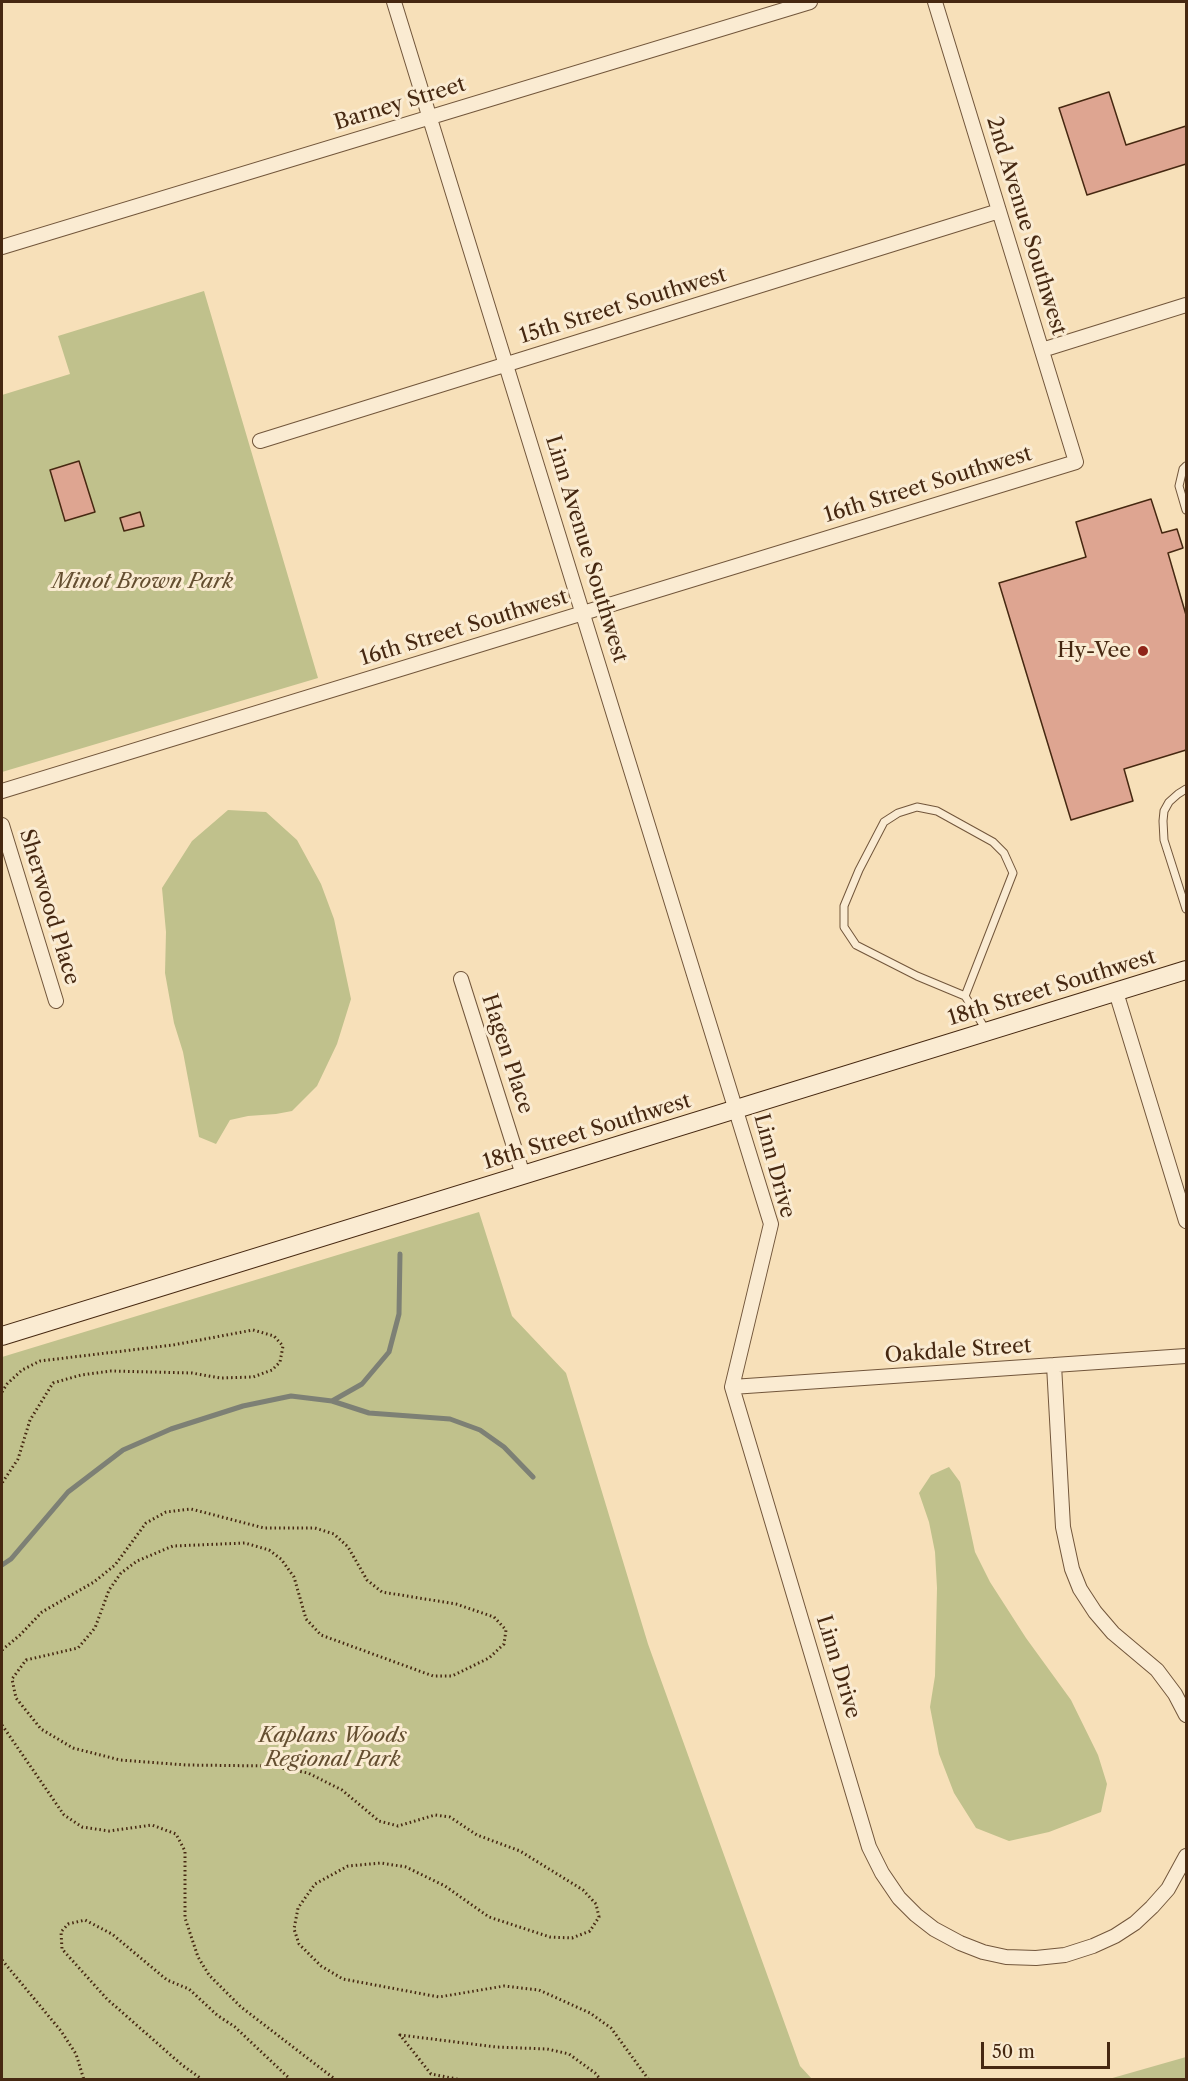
<!DOCTYPE html>
<style>
body{margin:0}
#map{position:relative;width:1188px;height:2081px;overflow:hidden;background:#f7e0b9;font-family:"Libre Caslon Text",serif}
canvas{display:block}
.frame{position:absolute;inset:0;border:3px solid #462811;pointer-events:none}
.scale{position:absolute;left:981px;top:2042px;width:129px;height:27px;box-sizing:border-box;border:3px solid #462811;border-top:0;padding-left:8px;font-size:18px;line-height:21px;white-space:nowrap;color:#462811;-webkit-text-stroke:4px #faebd2;paint-order:stroke}
</style>
<div id="map">
<canvas width="1188" height="2081"></canvas>
<div class="frame"></div>
<div class="scale">50 m</div>
</div>
<script>
const context = document.querySelector('canvas').getContext('2d');
context.lineJoin = 'round';
function paint(path, color) {
  context.fillStyle = color;
  context.fill(path, 'evenodd');
}
function poly(rows) {
  const path = new Path2D();
  for (const r of rows) {
    path.moveTo(r[0], r[1]);
    for (let i = 2; i < r.length; i += 2) path.lineTo(r[i], r[i + 1]);
  }
  return path;
}
function strokePath(path, color, width, dash) {
  context.strokeStyle = color;
  context.lineWidth = width;
  context.lineCap = dash ? 'butt' : 'round';
  context.setLineDash(dash || []);
  context.stroke(path);
}
function label(font, color, halo, rows, align = 'center') {
  context.font = font + ' "Libre Caslon Text",serif';
  context.lineWidth = 6;
  context.setLineDash([]);
  context.textBaseline = 'middle';
  context.strokeStyle = halo;
  context.fillStyle = color;
  for (const [text, x, y, turn = 0] of rows) {
    context.save();
    context.translate(x, y);
    context.rotate((+turn || 0) * Math.PI / 180);
    context.textAlign = isNaN(turn) ? turn : align;
    if (halo) context.strokeText(text, 0, 0);
    context.fillText(text, 0, 0);
    context.restore();
  }
}
paint(poly([
 [204,291,318,678,2,772,2,395,70,374,58,336],
 [228,810,266,812,297,840,321,884,334,919,351,999,337,1044,317,1086,292,1111,276,1114,248,1116,230,1120,216,1144,199,1137,183,1052,174,1023,165,973,166,932,162,888,192,841],
 [479,1212,512,1316,566,1373,648,1644,800,2066,812,2079,2,2079,2,1357],
 [949,1467,960,1482,975,1552,990,1582,1026,1638,1071,1700,1098,1755,1107,1784,1101,1812,1049,1832,1009,1841,976,1828,954,1793,939,1754,930,1707,935,1676,937,1588,935,1552,929,1522,919,1493,931,1475],
 [1186,2057,1186,2079,1109,2079]
]), '#c0c18c');
strokePath(poly([
 [332,1401,362,1384,389,1352,399,1314,400,1254],
 [2,1565,11,1559,68,1492,123,1450,171,1429,243,1406,291,1396,332,1401,369,1413,450,1419,480,1430,504,1447,533,1477]
]), '#7d8075', 5);
const building = poly([
 [1109,92,1126,145,1186,126,1186,164,1087,195,1059,108,1109,92],
 [79,461,95,512,65,521,50,470,79,461],
 [1151,499,1162,533,1177,529,1183,548,1168,553,1186,615,1186,750,1124,769,1133,801,1071,820,999,583,1086,557,1076,522,1151,499],
 [140,512,144,526,124,531,120,518,140,512]
]);
paint(building, '#dea591');
strokePath(building, '#462811', 1.5);
const lane = poly([
 [1186,466,1183,469,1179,486,1186,510],
 [1186,789,1178,794,1169,802,1164,811,1163,821,1164,840,1186,909],
 [965,996,1013,873,1004,853,993,842,937,811,917,807,898,813,884,822,859,870,844,906,844,927,856,945,917,976,965,996,986,1030]
]);
const street = poly([
 [394,2,771,1224,732,1387,869,1847,882,1873,899,1898,916,1915,934,1929,960,1943,983,1952,1006,1957,1036,1958,1065,1955,1093,1946,1115,1936,1135,1923,1152,1907,1168,1889,1186,1856],
 [2,247,810,2],
 [1042,350,1186,305],
 [260,441,999,211],
 [2,791,1076,462,935,2],
 [2,825,56,1001],
 [461,979,523,1175],
 [1116,992,1186,1221],
 [1054,1365,1063,1527,1072,1569,1080,1589,1095,1612,1113,1633,1157,1670,1175,1694,1186,1715],
 [732,1387,1186,1356]
]);
const secondary = poly([
 [2,1336,1186,970]
]);
strokePath(lane, '#72563b', 9);
strokePath(street, '#72563b', 16);
strokePath(secondary, '#462811', 20);
strokePath(poly([
 [2,1392,7,1384,22,1370,40,1361,173,1345,253,1330,274,1336,283,1346,280,1362,272,1370,253,1377,220,1378,192,1373,111,1371,81,1375,53,1383,30,1420,18,1459,2,1483],
 [2,1650,20,1635,42,1612,94,1582,115,1565,146,1523,166,1512,191,1509,264,1528,315,1528,334,1534,348,1547,367,1580,382,1592,456,1604,494,1617,506,1630,504,1644,489,1658,452,1676,433,1676,321,1635,306,1619,294,1577,281,1559,269,1550,245,1543,173,1546,137,1561,121,1573,109,1590,95,1628,78,1648,26,1660,12,1679,16,1698,41,1729,73,1748,120,1760,186,1765,271,1766,308,1773,342,1790,379,1821,398,1826,435,1815,450,1817,477,1835,520,1851,583,1890,596,1904,599,1917,590,1931,572,1938,550,1937,489,1917,445,1886,406,1867,381,1863,348,1866,315,1884,298,1908,294,1929,299,1944,321,1966,343,1979,439,1997,504,1986,539,1990,590,2013,611,2028,649,2080],
 [2,1725,64,1815,82,1827,109,1831,152,1825,176,1834,185,1851,185,1918,198,1957,209,1975,241,2007,336,2080],
 [2,1960,61,2031,76,2054,84,2080],
 [203,2080,182,2065,107,1999,62,1949,61,1932,68,1924,85,1920,112,1934,167,1980,189,1989,217,2015,235,2027,291,2080],
 [462,2080,431,2074,400,2035,496,2047,547,2049,569,2054,595,2073,601,2080]
]), '#462811', 3, [1.5, 3]);
strokePath(lane, '#faebd2', 7);
strokePath(street, '#faebd2', 14);
strokePath(secondary, '#faebd2', 18);
for (const [x, y, r, color] of [
 [1143,651,6,"#8f2418"]
]) {
  const dot = new Path2D();
  dot.arc(x, y, r, 0, 2 * Math.PI);
  context.fillStyle = color;
  context.fill(dot);
  strokePath(dot, '#faebd2', 2);
}
label('21px', '#462811', '#faebd2', [
 ["Barney Street",400,104,-17],
 ["2nd Avenue Southwest",1026,226,73],
 ["15th Street Southwest",623,306,-17],
 ["16th Street Southwest",928,485,-17],
 ["Linn Avenue Southwest",586,549,73],
 ["16th Street Southwest",464,628,-17],
 ["Sherwood Place",49,907,73],
 ["18th Street Southwest",1052,988,-17],
 ["Hagen Place",507,1054,72],
 ["18th Street Southwest",587,1132,-17],
 ["Linn Drive",774,1166,75],
 ["Oakdale Street",958,1351,-4],
 ["Linn Drive",838,1667,73]
]);
label('italic 21px', '#644e30', '#faebd2', [
 ["Minot Brown Park",143,582],
 ["Kaplans Woods",333,1736],
 ["Regional Park",333,1760]
]);
label('21px', '#462811', '#faebd2', [
 ["Hy-Vee",1131,651]
], 'right');
</script>
